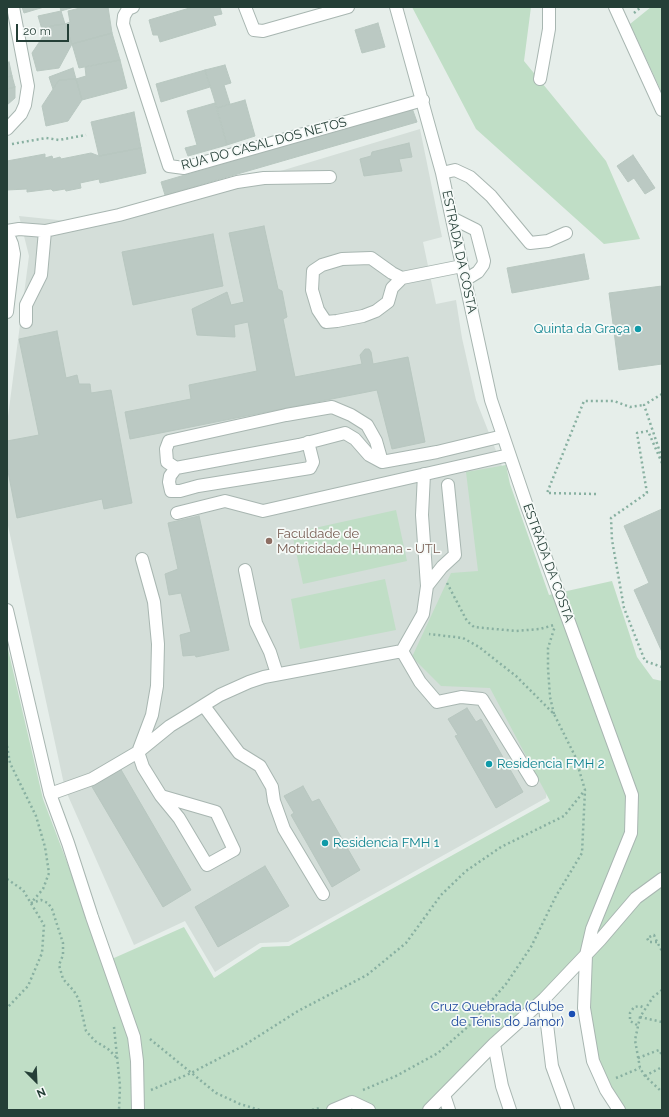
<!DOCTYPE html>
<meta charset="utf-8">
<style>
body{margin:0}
#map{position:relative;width:669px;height:1117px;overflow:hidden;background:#e6eeea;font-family:Raleway,sans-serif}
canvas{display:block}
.frame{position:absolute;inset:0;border:8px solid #253f37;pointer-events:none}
.north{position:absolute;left:16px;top:1061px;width:40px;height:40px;-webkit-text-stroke:3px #f6faf8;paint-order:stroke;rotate:156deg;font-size:11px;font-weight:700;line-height:16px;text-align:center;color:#253f37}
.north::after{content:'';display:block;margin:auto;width:14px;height:18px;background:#253f37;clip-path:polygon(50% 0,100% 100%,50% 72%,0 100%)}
.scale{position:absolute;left:16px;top:24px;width:53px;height:18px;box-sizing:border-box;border:2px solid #253f37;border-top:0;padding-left:5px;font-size:12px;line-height:14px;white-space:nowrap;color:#253f37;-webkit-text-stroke:3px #f6faf8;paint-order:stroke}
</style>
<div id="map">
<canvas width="669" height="1117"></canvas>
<div class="frame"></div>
<div class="north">N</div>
<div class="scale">20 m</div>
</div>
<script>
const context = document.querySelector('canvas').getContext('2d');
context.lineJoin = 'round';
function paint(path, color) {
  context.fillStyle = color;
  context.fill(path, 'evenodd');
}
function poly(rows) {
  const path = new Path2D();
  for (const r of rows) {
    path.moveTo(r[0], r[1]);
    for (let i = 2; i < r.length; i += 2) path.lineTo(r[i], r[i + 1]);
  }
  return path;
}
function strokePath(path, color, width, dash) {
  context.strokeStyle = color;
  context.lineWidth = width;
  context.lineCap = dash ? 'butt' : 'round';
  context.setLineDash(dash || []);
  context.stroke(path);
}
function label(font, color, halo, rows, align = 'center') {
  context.font = font + ' Raleway,sans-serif';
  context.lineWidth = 3.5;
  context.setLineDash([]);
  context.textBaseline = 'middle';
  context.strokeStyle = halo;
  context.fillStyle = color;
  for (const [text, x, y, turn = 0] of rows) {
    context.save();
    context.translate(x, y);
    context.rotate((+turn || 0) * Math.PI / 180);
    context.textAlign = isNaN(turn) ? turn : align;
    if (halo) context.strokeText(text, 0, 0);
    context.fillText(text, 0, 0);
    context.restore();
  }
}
paint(poly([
 [420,129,442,237,423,242,436,304,456,300,462,338,476,400,502,466,565,652,546,798,288,942,260,943,215,972,185,921,134,945,65,789,7,521,7,424,29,256,19,216,77,222,274,173]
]), '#d4ded9');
paint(poly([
 [412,7,531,7,524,61,606,161,640,239,604,244,476,129],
 [651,7,662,7,662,93,630,24],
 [506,465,510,484,549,595,612,581,637,657,653,679,662,681,662,1110,619,1110,593,1061,586,956,429,1110,7,1110,7,645,43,799,105,962,184,927,214,978,262,947,289,946,550,801,490,688,441,686,412,657,451,573,478,571,466,472],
 [396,510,407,561,303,584,292,533],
 [385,579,396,630,300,649,291,599]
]), '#c0dec6');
const building = poly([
 [22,7,44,7,24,13,22,7],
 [60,7,74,7,61,11,60,7],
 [84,7,108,7,112,33,72,44,65,24,70,22,68,11,84,7],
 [193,7,220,7,222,14,213,16,216,25,160,42,158,35,153,35,149,20,193,7],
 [61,11,65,24,50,26,44,36,38,16,61,11],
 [378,23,385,47,362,53,355,30,378,23],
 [65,24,72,44,59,68,37,71,32,53,50,26,65,24],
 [112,33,120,60,79,68,72,44,112,33],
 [120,60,127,88,82,100,76,79,86,76,85,67,120,60],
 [9,62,12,76,7,77,7,63,9,62],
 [225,65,231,83,224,85,230,104,217,108,205,70,225,65],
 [73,68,76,79,59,80,53,89,49,77,73,68],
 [205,70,210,87,161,102,156,84,205,70],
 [12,76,15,87,7,89,7,77,12,76],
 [76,79,82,100,68,121,46,126,42,106,59,80,76,79],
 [15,87,15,98,7,105,7,89,15,87],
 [245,100,255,136,227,145,217,108,245,100],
 [215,103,227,145,188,156,185,148,197,145,187,111,215,103],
 [412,108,417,122,165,195,161,182,412,108],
 [134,112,141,148,99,156,91,122,134,112],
 [409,143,412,157,399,159,402,171,364,176,360,159,371,156,372,152,409,143],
 [141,148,146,173,100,183,99,179,80,183,81,188,66,191,65,189,53,191,51,189,27,192,27,189,7,190,7,161,45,154,45,158,52,156,53,159,60,157,61,159,91,153,99,156,141,148],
 [633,155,655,188,645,194,634,178,628,182,617,166,633,155],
 [264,226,278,289,282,291,287,317,283,319,295,377,362,364,360,355,365,349,369,349,371,352,373,364,408,357,425,442,392,449,377,390,130,439,125,412,191,399,189,385,257,371,248,322,234,325,235,337,197,335,192,309,227,292,231,305,244,302,229,233,264,226],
 [213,234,223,286,133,305,122,252,213,234],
 [584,254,589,279,512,293,507,268,584,254],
 [662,286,662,364,619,370,609,293,662,286],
 [57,331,66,378,77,375,79,384,90,384,91,393,111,390,132,503,104,509,102,499,17,518,7,466,7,441,39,435,19,339,57,331],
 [662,509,662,652,634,590,649,583,624,526,662,509],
 [199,516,229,650,196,657,195,655,183,656,180,635,191,632,181,593,169,595,165,574,178,569,168,523,199,516],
 [467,708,476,722,481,719,523,792,496,808,455,736,458,735,448,719,467,708],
 [120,768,191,890,163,907,91,785,120,768],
 [303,786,312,802,319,799,360,870,332,887,291,815,294,813,284,796,303,786],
 [265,866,289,906,218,947,195,907,265,866]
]);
paint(building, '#bbc9c3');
strokePath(building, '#b8c7c0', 1);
const minor = poly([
 [133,7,128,9,124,16,123,24,169,166,184,168,423,100],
 [245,7,254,30,263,31,348,7],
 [396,7,442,173,491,400,528,509,632,795,631,833,592,929,586,955,584,1008,593,1061,606,1090,619,1110],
 [615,7,662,110],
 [540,79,549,29,549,7],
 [7,129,21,114,25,105,28,86,13,7],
 [442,173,455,170,470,177,491,196,530,243,548,241,566,233],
 [452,218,476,230,484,261,483,265,478,272,465,280],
 [7,231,19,229,45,231],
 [7,232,12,244,14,254,7,312],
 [402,278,392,288,388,302,376,311,363,316,337,321,326,322,318,310,312,290,313,271,322,265,342,259,371,258,392,273,402,278,462,266],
 [26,322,26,305,41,275,45,231,119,215,237,182,264,178,330,177],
 [308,442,313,462,310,468,198,486,180,491,171,491,169,482,170,476,176,468,299,445,345,433,355,439,369,455,382,462,437,452,503,436],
 [176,468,167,462,166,449,169,441,286,415,332,407,351,415,367,425,376,441,382,462],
 [177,513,225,501,263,511,509,455],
 [245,570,256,623,270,652,277,674],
 [427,586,442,567,455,555,448,485],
 [7,610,50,794,68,843,92,917,134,1037,137,1061,138,1110],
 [402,651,423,614,427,586,422,515,424,474],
 [204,706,239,753,260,766,272,787,274,801,284,829,323,894],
 [50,794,92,779,138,752,152,715,157,686,158,644,154,602,142,559],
 [161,796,216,812,234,850,207,865,179,818,161,796,143,767,138,752,170,726,188,715,220,695,249,682,264,677,402,651,420,682,437,702,461,697,482,699,532,780],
 [544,999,552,1066,568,1110],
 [494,1044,502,1086,510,1110],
 [444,1095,449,1110],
 [333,1110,352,1102,369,1110],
 [429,1110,494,1044,544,999,600,940,636,898,662,879]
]);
strokePath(minor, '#a8b6b1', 14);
strokePath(poly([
 [634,13,641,7],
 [12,144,46,138,59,140,86,135],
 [662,458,644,405,662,394],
 [662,463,648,431,637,433,647,493,611,518,612,540,624,608,645,661,662,667],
 [596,494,547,493,584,401,614,401,630,407,644,405],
 [447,583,467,621,474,627,516,631,540,629,554,625],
 [554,714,550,697,548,668,548,648,555,626],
 [7,746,10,763,36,816,45,847,49,873,43,889,31,903],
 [7,879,23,890,44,925,42,953,28,986,7,1008],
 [31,903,41,900,48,903,52,909,63,943,63,955,59,965,63,979,74,991,79,1000,86,1031,95,1041,108,1049,116,1057],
 [657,942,649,942,647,938,654,935,657,942,662,951],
 [662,990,653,997,640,1017,635,1040,640,1068,645,1076,662,1092],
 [640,1017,662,1022],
 [637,1025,630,1021,630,1013,634,1007,640,1006,645,1008],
 [114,1027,120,1086,119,1110],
 [150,1039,216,1093,240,1104,260,1110],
 [638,1058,659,1050,662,1055],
 [645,1076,662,1067],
 [616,1078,640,1068],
 [151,1090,191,1073,243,1046,298,1011,367,975,406,943,441,895,466,871,501,847,564,816,585,790],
 [363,1090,396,1076,438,1053,472,1023,506,984,531,947,556,896,582,853,585,790,575,756,554,714,516,676,479,647,463,638,429,634],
 [312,1110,320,1108]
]), '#88b0a1', 2.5, [2, 3]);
strokePath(minor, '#fff', 12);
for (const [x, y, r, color] of [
 [638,329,4,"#0f9aa8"],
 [269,541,4,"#8d6e63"],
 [489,764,4,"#0f9aa8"],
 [325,843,4,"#0f9aa8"],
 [572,1014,4,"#1a4fb4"]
]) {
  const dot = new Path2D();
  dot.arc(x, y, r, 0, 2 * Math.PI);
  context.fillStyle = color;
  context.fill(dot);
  strokePath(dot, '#f6faf8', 1.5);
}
label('13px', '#253f37', '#f6faf8', [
 ["RUA DO CASAL DOS NETOS",264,144,-15],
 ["ESTRADA DA COSTA",459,252,78],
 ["ESTRADA DA COSTA",548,563,70]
]);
label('13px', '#0d838f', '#f6faf8', [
 ["Quinta da Graça",630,329,"right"],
 ["Residencia FMH 2",497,764],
 ["Residencia FMH 1",333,843]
], 'left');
label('13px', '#785e54', '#f6faf8', [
 ["Faculdade de",277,534],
 ["Motricidade Humana - UTL",277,549]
], 'left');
label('13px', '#164399', '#f6faf8', [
 ["Cruz Quebrada (Clube",564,1007],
 ["de Ténis do Jamor)",564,1022]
], 'right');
</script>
